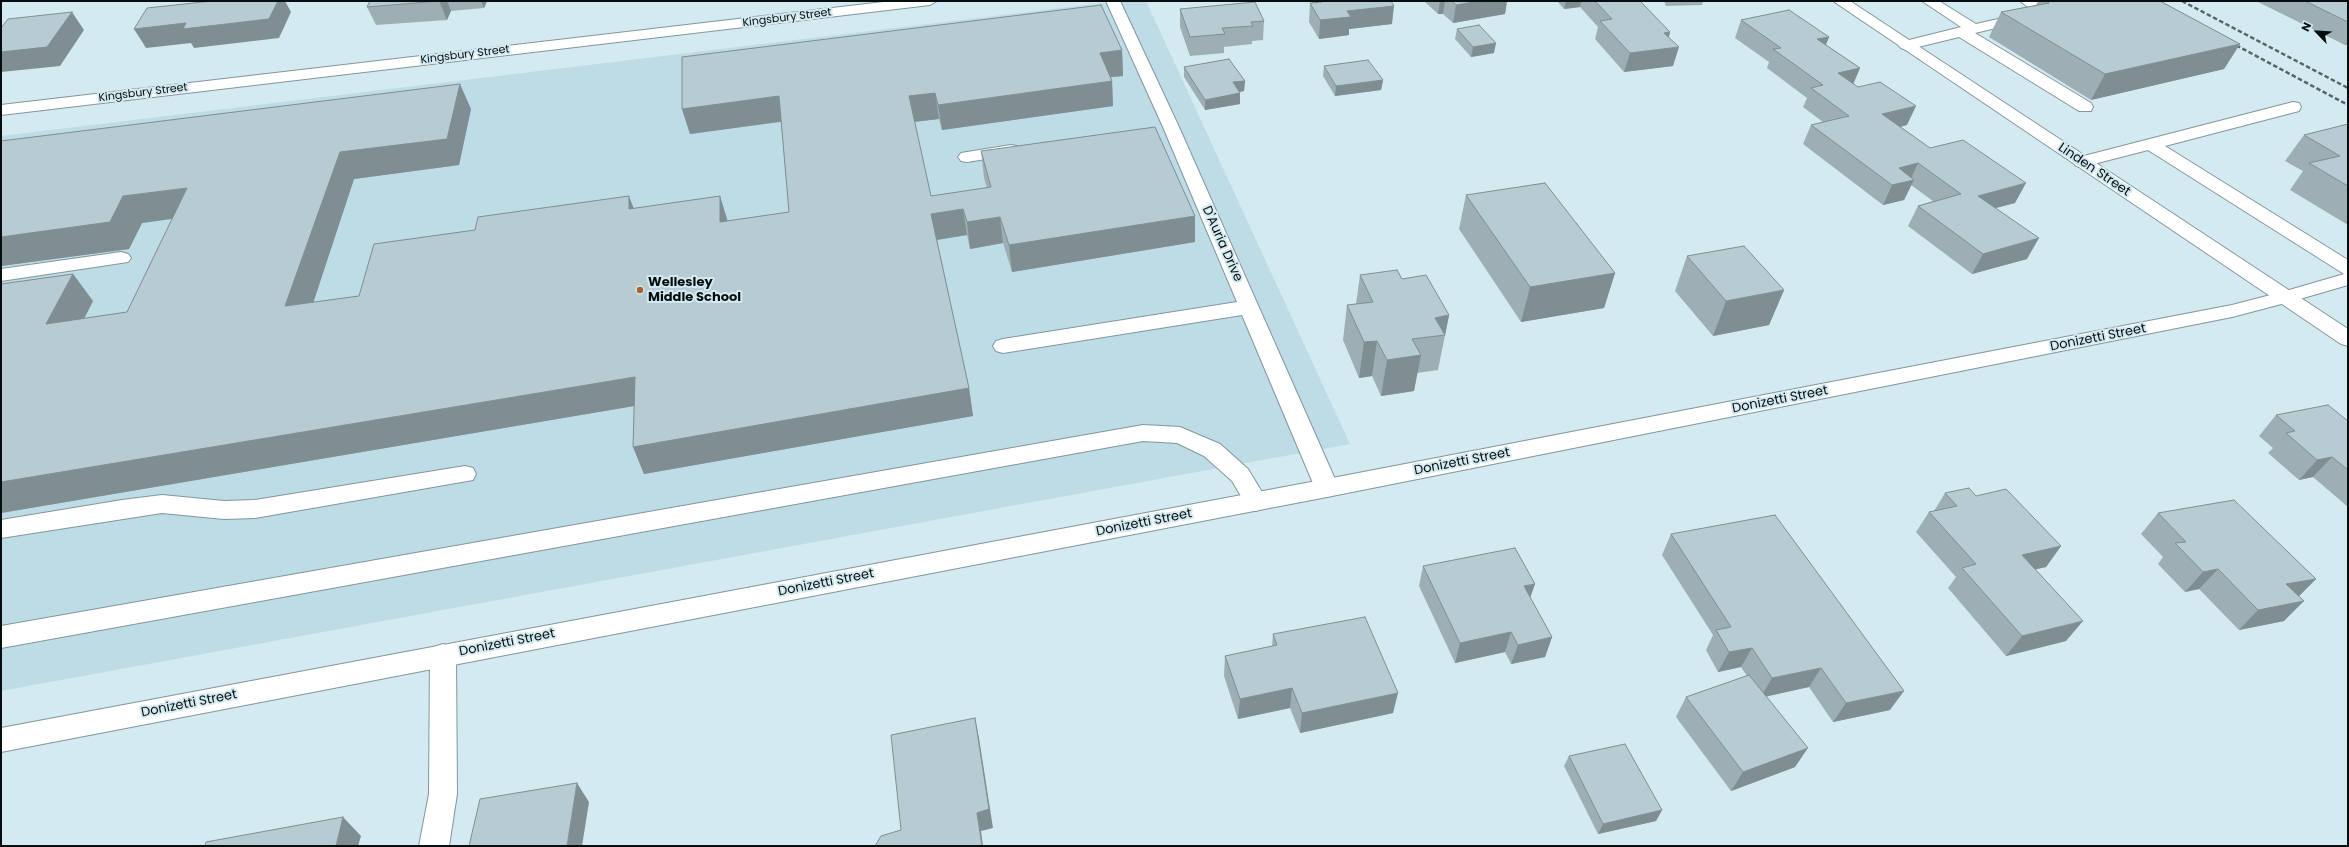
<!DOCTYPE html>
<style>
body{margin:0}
#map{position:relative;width:2349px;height:847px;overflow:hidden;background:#d4eaf1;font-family:Poppins,sans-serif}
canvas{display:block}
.frame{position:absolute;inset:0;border:2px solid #060d0f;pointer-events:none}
.north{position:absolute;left:2297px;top:12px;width:40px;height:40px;-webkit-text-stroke:3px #d4eaf1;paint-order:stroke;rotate:295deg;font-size:11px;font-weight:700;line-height:16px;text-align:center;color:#060d0f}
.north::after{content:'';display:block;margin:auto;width:14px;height:18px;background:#060d0f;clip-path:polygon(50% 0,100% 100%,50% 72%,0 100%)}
</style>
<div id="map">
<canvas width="2349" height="847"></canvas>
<div class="frame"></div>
<div class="north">N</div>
</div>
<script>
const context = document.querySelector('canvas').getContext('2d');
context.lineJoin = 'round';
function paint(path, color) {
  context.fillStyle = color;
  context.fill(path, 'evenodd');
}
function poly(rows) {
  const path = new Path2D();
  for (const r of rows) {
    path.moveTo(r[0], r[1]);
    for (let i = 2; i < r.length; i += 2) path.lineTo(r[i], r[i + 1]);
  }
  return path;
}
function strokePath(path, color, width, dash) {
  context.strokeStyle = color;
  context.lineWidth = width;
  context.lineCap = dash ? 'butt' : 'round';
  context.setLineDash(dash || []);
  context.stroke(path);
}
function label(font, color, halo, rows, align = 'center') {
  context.font = font + ' Poppins,sans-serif';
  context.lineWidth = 4;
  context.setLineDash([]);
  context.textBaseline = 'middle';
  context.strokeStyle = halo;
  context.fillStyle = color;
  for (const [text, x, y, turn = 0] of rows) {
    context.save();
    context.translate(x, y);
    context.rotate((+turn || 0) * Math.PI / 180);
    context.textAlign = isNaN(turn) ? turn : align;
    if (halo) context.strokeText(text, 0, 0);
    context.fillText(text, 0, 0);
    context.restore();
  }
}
paint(poly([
 [1118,1,1146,1,1350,444,1,691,1,136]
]), '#bedce6');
const lane = poly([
 [1106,1,1120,1,1179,127,1339,488,1335,494,1327,497,1319,494,1315,488,1242,315,1003,353,996,351,993,346,996,341,1003,339,1237,302,1163,127,1106,1],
 [1922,1,1939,1,1976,24,2033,11,2020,1,2038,1,2051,9,2053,12,2051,15,1975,33,2091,103,2093,107,2091,111,2079,111,1959,37,1906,50,1901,48,1898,45,1901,42,1961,27,1922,1],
 [2293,102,2299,103,2301,107,2299,111,2165,146,2348,260,2348,285,2293,301,2286,303,2279,301,2276,297,2279,293,2344,274,2148,150,2082,167,2076,166,2073,162,2076,158,2293,102],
 [1011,145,1017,146,1020,150,1017,154,967,162,961,161,958,157,961,153,967,152,1011,145],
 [121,252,128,254,131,258,128,262,1,281,1,269,121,252],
 [1143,425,1180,427,1220,444,1248,469,1268,502,1264,508,1256,511,1248,508,1232,481,1204,456,1177,443,1143,441,1,648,1,626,1143,425],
 [465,466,473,468,476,474,473,480,255,518,224,519,162,513,1,538,1,520,122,500,162,495,224,501,255,500,465,466],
 [443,644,452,647,456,655,457,794,449,846,419,846,429,794,430,655,434,647,443,644]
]);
const street = poly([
 [2286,291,2293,293,2296,297,2293,301,2232,317,1327,497,1,752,1,728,1327,479,2232,305,2286,291]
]);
const secondary = poly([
 [892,1,937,1,930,5,1,115,1,105,892,1],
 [1833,1,1850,1,2348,329,2348,346,2341,344,1833,1]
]);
strokePath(lane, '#82969d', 2);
strokePath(street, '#82969d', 2);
strokePath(secondary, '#82969d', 2);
paint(lane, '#fff');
paint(street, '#fff');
paint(secondary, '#fff');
strokePath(poly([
 [2182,1,2348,88],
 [2230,42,2348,105]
]), '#576468', 2.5, [4.5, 2.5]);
paint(poly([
 [370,1,487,1,484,8,451,11,447,20,376,25,367,7],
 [1312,1,1391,1,1392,24,1349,29,1349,35,1319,39,1309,22,1310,3,1312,3],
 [1424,1,1507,1,1505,14,1453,23,1443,14,1438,14],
 [1557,1,1640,1,1670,32,1669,37,1673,66,1624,72,1595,39,1598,27,1580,7,1564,9],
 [1664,1,1703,1,1702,5,1666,6],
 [2038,1,2160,1,2240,44,2224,69,2091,100,1989,37,2001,12,2036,5],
 [2256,1,2348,1,2348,45,2345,45],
 [1180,9,1264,21,1263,40,1252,41,1252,44,1224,47,1224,53,1190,56,1180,27],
 [1741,20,1829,37,1826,45,1860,68,1853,84,1907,125,1901,127,1930,148,2015,203,1996,208,2027,259,1972,274,1908,226,1918,206,1933,201,1911,185,1904,200,1883,205,1803,144,1811,125,1823,122,1803,107,1807,98,1767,68,1769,62,1735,38],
 [1457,29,1494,53,1471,57,1455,39],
 [1122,50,1123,76,1111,77,1112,81,1113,106,942,130,939,119,914,122,931,196,987,188,984,178,981,151,1195,216,1195,242,1012,272,1003,243,970,249,967,235,937,240,969,388,973,416,644,474,633,447,634,406,1,513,1,284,73,274,93,301,84,318,127,312,173,219,142,223,129,249,1,266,471,109,459,165,354,179,313,302,359,296,634,208,727,221,789,212,781,122,690,134,682,109],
 [1324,66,1383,80,1381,90,1335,96,1323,76],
 [1184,67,1245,81,1244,91,1239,92,1240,104,1205,110,1184,77],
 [2348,124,2348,225,2290,190,2303,171,2285,161,2304,135],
 [1466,195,1615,273,1604,308,1521,322,1459,229],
 [1687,256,1784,290,1769,325,1713,336,1675,291],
 [1360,275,1402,279,1449,315,1438,370,1417,373,1414,391,1381,396,1372,376,1359,378,1343,340,1347,305,1356,304],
 [2276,415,2348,421,2348,507,2313,477,2299,480,2268,453,2273,448,2259,436],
 [1945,493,1976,496,2061,546,2046,567,2035,569,2066,641,2006,656,1948,588,1956,577,1916,532,1929,512,1934,511],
 [2158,513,2316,579,2299,596,2284,621,2239,630,2199,589,2185,592,2158,564,2163,557,2141,534],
 [1671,534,1890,710,1833,722,1809,687,1766,696,1795,767,1731,791,1676,717,1686,697,1747,676,1741,667,1718,672,1706,650,1713,635,1662,555],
 [1423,566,1535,584,1530,597,1552,637,1545,657,1511,664,1505,652,1455,663,1419,586],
 [1273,634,1393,713,1300,733,1290,708,1238,719,1224,676,1225,656,1272,646],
 [1569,756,1662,810,1656,821,1598,834,1564,766]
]), '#9dafb5');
paint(poly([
 [278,1,285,1,291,12,279,38,194,48,191,43,146,48,134,29],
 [439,1,447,1,451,11,447,20],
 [481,1,487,1,484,8],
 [1440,1,1445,1,1443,14,1438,14],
 [1479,1,1507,1,1505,14,1453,23,1456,5],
 [1566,1,1581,1,1580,7,1564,9],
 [1394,6,1392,24,1349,29,1349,35,1319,39,1320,20,1347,11],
 [72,12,84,30,60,66,1,72,1,52],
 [1670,32,1665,49,1679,47,1673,66,1624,72,1630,53,1664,33],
 [1829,37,1821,56,1817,39],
 [1496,43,1494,53,1471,57,1473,47],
 [2240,44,2224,69,2091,100,2105,74],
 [1122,50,1123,76,1101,78,1100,53],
 [1860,68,1852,87,1838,73],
 [1383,80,1381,90,1335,96,1336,86],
 [1112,81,1113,106,942,130,938,105],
 [1245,81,1244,91,1233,93,1233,82],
 [460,84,471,109,459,165,354,179,303,334,285,306,340,152],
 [935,93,939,119,913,122,909,96],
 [1240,93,1240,104,1205,110,1205,100],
 [779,96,785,121,690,134,682,109],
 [1916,106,1907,125,1873,133,1882,114],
 [1918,163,1910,181,1914,180,1904,200,1883,205,1892,185,1899,168],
 [2026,183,2015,203,1968,215,1978,196],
 [187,188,204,214,142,223,129,249,1,266,1,237,123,196],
 [629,196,639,222,629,209],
 [720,196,728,222,720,222],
 [963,209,967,235,936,240,931,214],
 [1195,216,1195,242,1012,272,1009,245],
 [1000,217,1003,243,970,249,967,222],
 [2039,238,2027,259,1972,274,1983,254],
 [1615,273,1604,308,1521,322,1530,287],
 [73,274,93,301,68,351,46,324],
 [1784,290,1769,325,1713,336,1726,301],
 [1449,315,1442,351,1445,335,1435,318],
 [1377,341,1372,376,1359,378,1364,342],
 [1421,355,1414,391,1381,396,1387,360],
 [635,377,646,404,1,513,1,482],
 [969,388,973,416,644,474,633,447],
 [2332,457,2313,477,2299,480,2317,460],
 [2061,546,2046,567,2007,576,2022,555],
 [2218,569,2199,589,2185,592,2203,572],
 [2316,579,2296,599,2286,584],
 [1535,584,1528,604,1524,586],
 [2304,601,2284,621,2239,630,2258,610],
 [2083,621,2066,641,2006,656,2022,636],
 [1511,632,1505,652,1455,663,1460,643],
 [1552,637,1545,657,1511,664,1518,645],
 [1752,648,1741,667,1718,672,1729,652],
 [1821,668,1809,687,1760,698,1772,678],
 [1292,688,1290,708,1238,719,1240,699],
 [1904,691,1890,710,1833,722,1846,703],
 [1398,693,1393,713,1300,733,1302,713],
 [975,718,979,738,993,828,981,831,983,846,982,846,977,813],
 [1808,748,1795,767,1731,791,1743,772],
 [577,783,589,802,582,846,567,846],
 [1662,810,1656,821,1598,834,1603,824],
 [343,817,361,836,358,846,336,846]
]), '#7f8e93');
const building = poly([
 [212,1,278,1,269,19,183,29,186,23,134,29,147,8,212,1],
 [370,1,439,1,367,7,370,1],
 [1321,1,1391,1,1394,6,1347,11,1351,17,1320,20,1310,3,1322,2,1321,1],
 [1452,1,1479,1,1456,5,1452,1],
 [1595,1,1640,1,1670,32,1664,33,1679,47,1630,53,1600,21,1612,19,1595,1],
 [2046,1,2160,1,2240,44,2105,74,2001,12,2049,3,2046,1],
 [2305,1,2348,1,2348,22,2305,1],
 [1255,2,1264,21,1251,22,1253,26,1222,28,1225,34,1190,37,1180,9,1255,2],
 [1101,5,1122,50,1100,53,1112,81,938,105,935,93,909,96,931,196,991,187,981,151,1155,127,1195,216,1009,245,1000,217,967,222,963,209,931,214,969,388,633,447,635,377,1,482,1,284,73,274,46,324,127,312,187,188,123,196,110,222,1,237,1,141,460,84,447,139,340,152,285,306,359,296,374,244,475,230,478,217,629,196,629,209,720,196,720,222,789,212,779,96,682,109,682,57,1101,5],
 [1789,10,1829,37,1817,39,1860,68,1838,73,1858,87,1880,82,1916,106,1882,114,1930,148,1963,140,2026,183,1978,196,2039,238,1983,254,1918,206,1961,194,1918,163,1899,168,1914,180,1892,185,1811,125,1849,116,1811,88,1823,85,1773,49,1781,48,1741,20,1789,10],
 [72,12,47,47,1,52,1,28,8,19,72,12],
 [1479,25,1496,43,1473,47,1457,29,1479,25],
 [1229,59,1245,81,1233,82,1240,93,1205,100,1184,67,1229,59],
 [1368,60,1383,80,1336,86,1324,66,1368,60],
 [2348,124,2348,186,2309,163,2340,156,2304,135,2348,124],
 [1545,183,1615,273,1530,287,1466,195,1545,183],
 [1744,246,1784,290,1726,301,1687,256,1744,246],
 [1397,270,1402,279,1426,275,1449,315,1435,318,1445,335,1412,339,1421,355,1387,360,1377,341,1364,342,1347,305,1373,302,1360,275,1397,270],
 [2328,405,2348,421,2348,470,2332,457,2317,460,2286,433,2295,431,2276,415,2328,405],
 [1969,488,1976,496,2006,489,2061,546,2022,555,2083,621,2022,636,1962,568,1976,564,1929,512,1957,506,1945,493,1969,488],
 [2234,500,2316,579,2286,584,2304,601,2258,610,2218,569,2203,572,2175,543,2186,542,2158,513,2234,500],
 [1775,515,1904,691,1846,703,1821,668,1772,678,1752,648,1729,652,1716,630,1731,627,1671,534,1775,515],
 [1515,548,1535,584,1524,586,1552,637,1518,645,1511,632,1460,643,1423,566,1515,548],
 [1365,617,1398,693,1302,713,1292,688,1240,699,1225,656,1277,645,1273,634,1365,617],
 [1749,675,1808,748,1743,772,1686,697,1749,675],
 [975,718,989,809,977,813,982,846,875,846,881,836,901,830,891,735,975,718],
 [1625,744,1662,810,1603,824,1569,756,1625,744],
 [577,783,567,846,469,846,480,799,577,783],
 [343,817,336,846,205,846,206,842,343,817]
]);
paint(building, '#b6cbd2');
strokePath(building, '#7f8e93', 1);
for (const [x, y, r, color] of [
 [640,290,4,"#a76531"]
]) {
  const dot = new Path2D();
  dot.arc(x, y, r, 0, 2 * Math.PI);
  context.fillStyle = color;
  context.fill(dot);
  strokePath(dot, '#d4eaf1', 1.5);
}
label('11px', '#060d0f', '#d4eaf1', [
 ["Kingsbury Street",787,18,-7],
 ["Kingsbury Street",465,55,-7],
 ["Kingsbury Street",143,93,-7]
]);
label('13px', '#060d0f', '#d4eaf1', [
 ["Linden Street",2094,170,34],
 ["D'Auria Drive",1222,244,66],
 ["Donizetti Street",2098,338,-11],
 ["Donizetti Street",1780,400,-11],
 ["Donizetti Street",1462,462,-11],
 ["Donizetti Street",1144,523,-11],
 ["Donizetti Street",826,583,-11],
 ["Donizetti Street",507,643,-11],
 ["Donizetti Street",189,704,-11]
]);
label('bold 13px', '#060d0f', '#d4eaf1', [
 ["Wellesley",648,283],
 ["Middle School",648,298]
], 'left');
</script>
